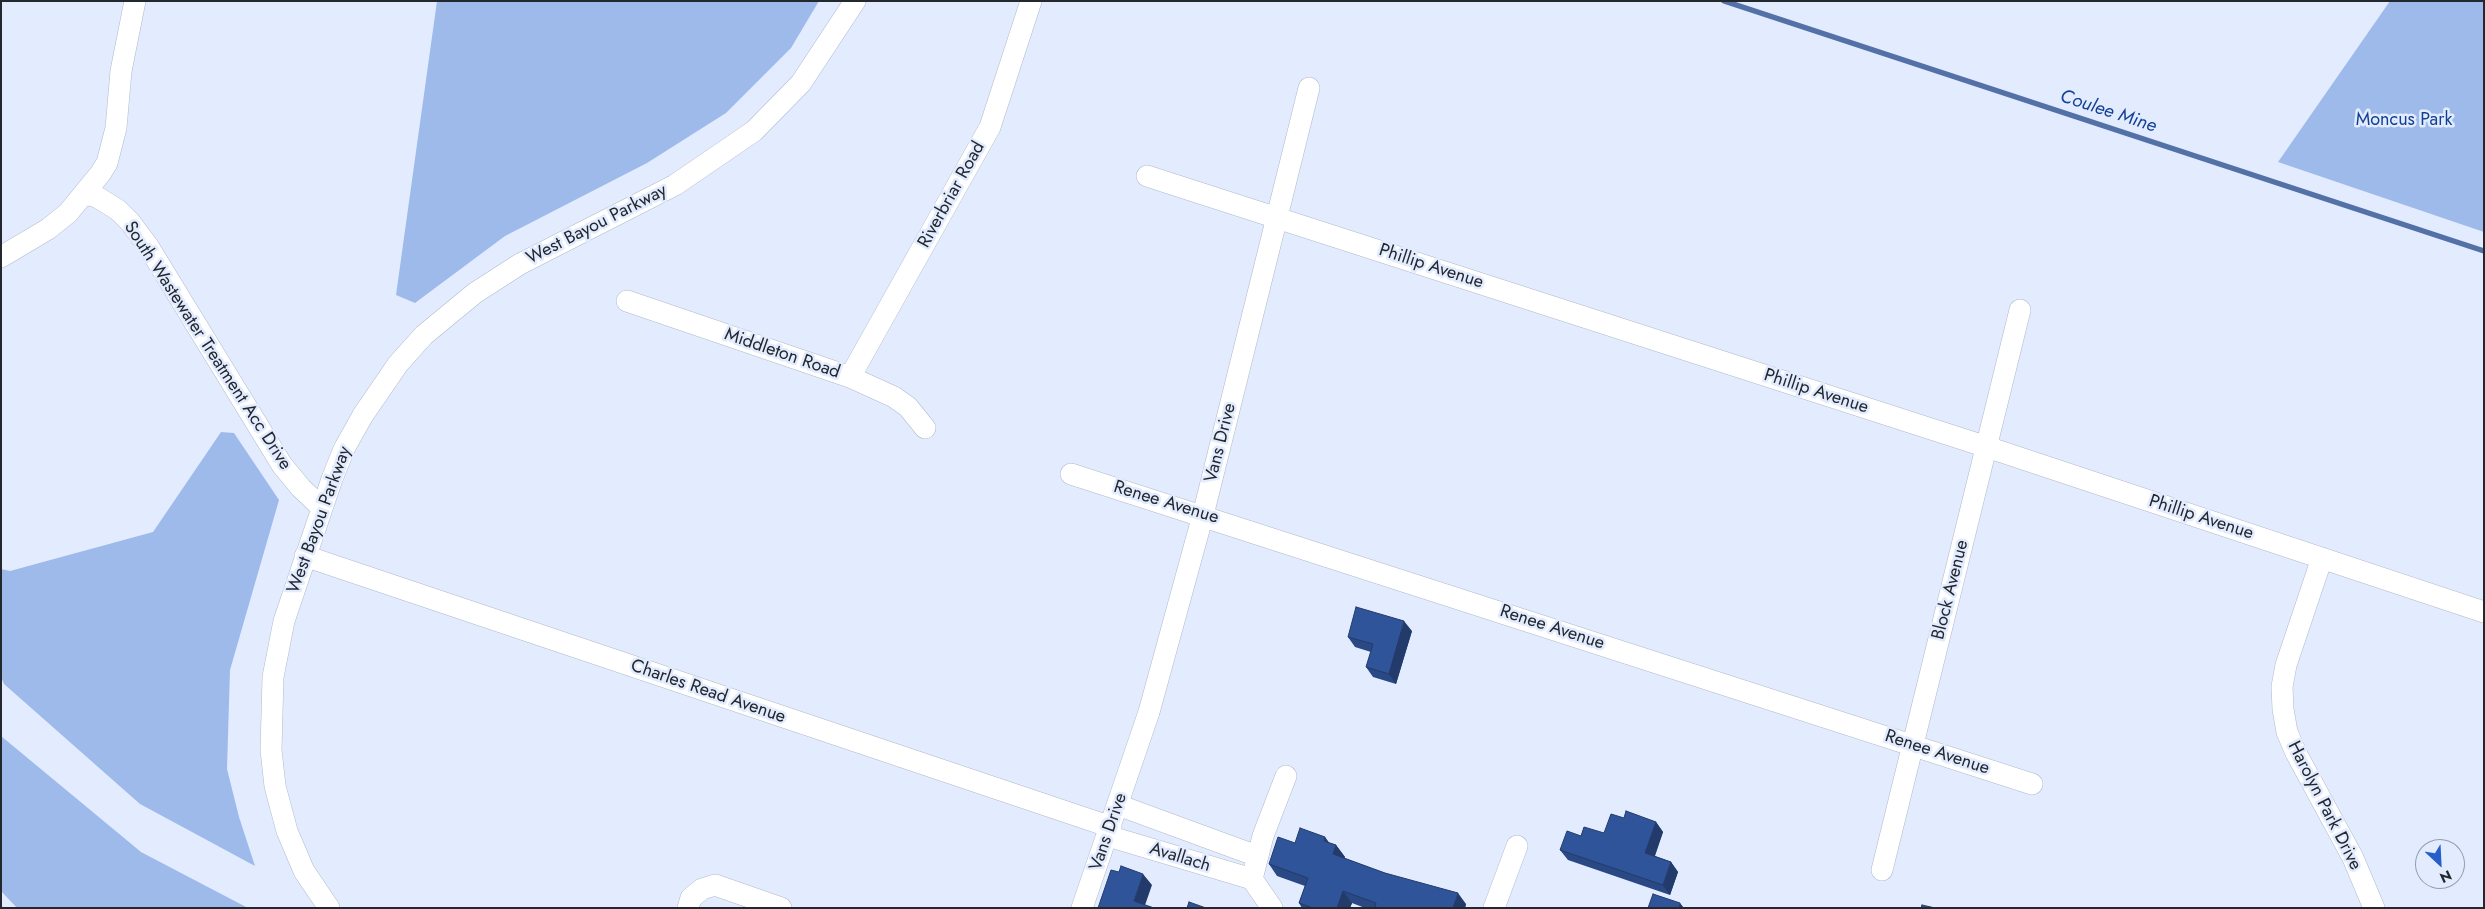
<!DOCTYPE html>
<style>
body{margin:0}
#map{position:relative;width:2485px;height:909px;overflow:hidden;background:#e2ecfe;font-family:Jost,sans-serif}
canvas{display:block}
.frame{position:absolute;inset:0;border:2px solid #23272e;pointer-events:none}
.north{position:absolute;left:2415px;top:839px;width:50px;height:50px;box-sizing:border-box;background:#e2ecfe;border:1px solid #969dab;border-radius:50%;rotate:155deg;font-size:14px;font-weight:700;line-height:20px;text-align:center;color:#23272e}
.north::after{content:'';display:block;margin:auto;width:18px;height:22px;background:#265ecc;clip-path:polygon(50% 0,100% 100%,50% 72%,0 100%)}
</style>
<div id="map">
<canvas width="2485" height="909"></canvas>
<div class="frame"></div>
<div class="north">N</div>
</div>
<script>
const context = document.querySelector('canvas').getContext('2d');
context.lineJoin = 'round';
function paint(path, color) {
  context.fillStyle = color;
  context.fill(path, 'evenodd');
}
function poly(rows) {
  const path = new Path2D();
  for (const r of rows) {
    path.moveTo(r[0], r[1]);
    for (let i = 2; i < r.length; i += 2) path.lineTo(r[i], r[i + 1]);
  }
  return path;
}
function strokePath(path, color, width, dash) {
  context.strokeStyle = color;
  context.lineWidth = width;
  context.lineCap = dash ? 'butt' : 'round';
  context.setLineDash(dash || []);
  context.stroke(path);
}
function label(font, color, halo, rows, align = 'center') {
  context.font = font + ' Jost,sans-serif';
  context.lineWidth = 5;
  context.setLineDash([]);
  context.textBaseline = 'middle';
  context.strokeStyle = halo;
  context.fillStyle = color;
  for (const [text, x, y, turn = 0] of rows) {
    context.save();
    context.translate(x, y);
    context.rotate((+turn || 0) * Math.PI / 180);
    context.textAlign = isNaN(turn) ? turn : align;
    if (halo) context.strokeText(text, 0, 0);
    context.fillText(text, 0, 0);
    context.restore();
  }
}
paint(poly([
 [437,1,819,1,791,48,726,113,647,163,505,236,415,303,396,295],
 [2390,1,2484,1,2484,232,2278,162],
 [221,432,234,433,279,500,230,670,227,769,239,817,255,866,140,804,4,684,1,677,1,569,10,571,153,532],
 [1,736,141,852,248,908,17,908,1,891]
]), '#9ebaeb');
strokePath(poly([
 [1724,1,2484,251]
]), '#5471a7', 5.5);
const minor = poly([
 [1147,176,1987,447,2484,612],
 [85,194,97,197,118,210,130,222,148,246,282,465,301,488,322,508],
 [1,257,48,229,68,213,100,174,107,163,116,128,121,71,135,1],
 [627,301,850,377,894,397,908,407,925,428],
 [850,377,990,127,1031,1],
 [1071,474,2032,784],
 [305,556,1111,827],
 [2322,558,2286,665,2282,687,2283,709,2287,732,2296,753,2353,858,2374,908],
 [1118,805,1257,856],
 [1108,836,1252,879],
 [1882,870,2020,310],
 [329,908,304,871,287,831,275,786,271,750,273,677,284,621,332,479,344,449,363,415,398,364,424,335,475,293,520,264,675,185,754,131,801,83,855,1],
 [688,908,691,898,702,889,715,885,781,908],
 [1082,908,1149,712,1203,515,1309,88],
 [1272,908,1252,879,1263,836,1286,776],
 [1494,908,1517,846]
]);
strokePath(minor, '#b0bacb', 22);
strokePath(minor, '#fff', 21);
paint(poly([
 [1412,631,1396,684,1373,677,1366,667,1371,652,1355,647,1348,637],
 [1624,818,1656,822,1663,832,1655,856,1671,862,1678,872,1670,895,1568,860,1560,850,1581,836,1604,833],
 [1295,843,1329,843,1336,845,1345,857,1344,858,1466,904,1465,908,1365,908,1352,903,1350,908,1302,908,1299,903,1305,886,1277,876,1269,864]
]), '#294884');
paint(poly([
 [1404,621,1412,631,1396,684,1389,674],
 [1656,822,1663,832,1652,863,1645,853],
 [1325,837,1334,849,1324,841],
 [1336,845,1345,857,1341,866,1333,854],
 [1671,862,1678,872,1670,895,1663,885],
 [1143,874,1152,885,1144,908,1134,901],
 [1343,891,1352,903,1350,908,1337,908],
 [1458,893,1466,904,1465,908,1453,908],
 [1680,903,1684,908,1679,908]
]), '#223b6b');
const building = poly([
 [1356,607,1404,621,1389,674,1366,667,1373,644,1348,637,1356,607],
 [1626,811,1656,822,1645,853,1671,862,1663,885,1560,850,1567,831,1581,836,1584,827,1604,833,1611,814,1624,818,1626,811],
 [1300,828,1325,837,1324,841,1336,845,1333,854,1385,873,1458,893,1453,908,1375,908,1376,903,1343,891,1337,908,1313,908,1299,903,1308,878,1269,864,1278,837,1295,843,1300,828],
 [1121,866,1143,874,1134,901,1154,908,1098,908,1111,870,1119,872,1121,866],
 [1653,894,1680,903,1679,908,1648,908,1653,894],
 [1189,902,1206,908,1187,908,1189,902],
 [1922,905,1935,908,1921,908,1922,905]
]);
paint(building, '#305499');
strokePath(building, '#223b6b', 1);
label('18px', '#123f94', '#e2ecfe', [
 ["Moncus Park",2404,121]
]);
label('18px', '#23272e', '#e2ecfe', [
 ["Riverbriar Road",952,195,-61],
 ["West Bayou Parkway",597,225,-27],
 ["Phillip Avenue",1431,267,18],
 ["South Wastewater Treatment Acc Drive",207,346,57],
 ["Middleton Road",782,354,19],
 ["Phillip Avenue",1816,392,18],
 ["Vans Drive",1221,443,-76],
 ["Renee Avenue",1166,503,17],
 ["Phillip Avenue",2201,518,18],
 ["West Bayou Parkway",320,520,-70],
 ["Block Avenue",1951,590,-76],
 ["Renee Avenue",1552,628,18],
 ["Charles Read Avenue",708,692,19],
 ["Renee Avenue",1937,753,18],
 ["Harolyn Park Drive",2324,806,63],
 ["Vans Drive",1109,832,-71],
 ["Avallach",1180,858,17]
]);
label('italic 19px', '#154197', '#e2ecfe', [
 ["Coulee Mine",2108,112,18]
]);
</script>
